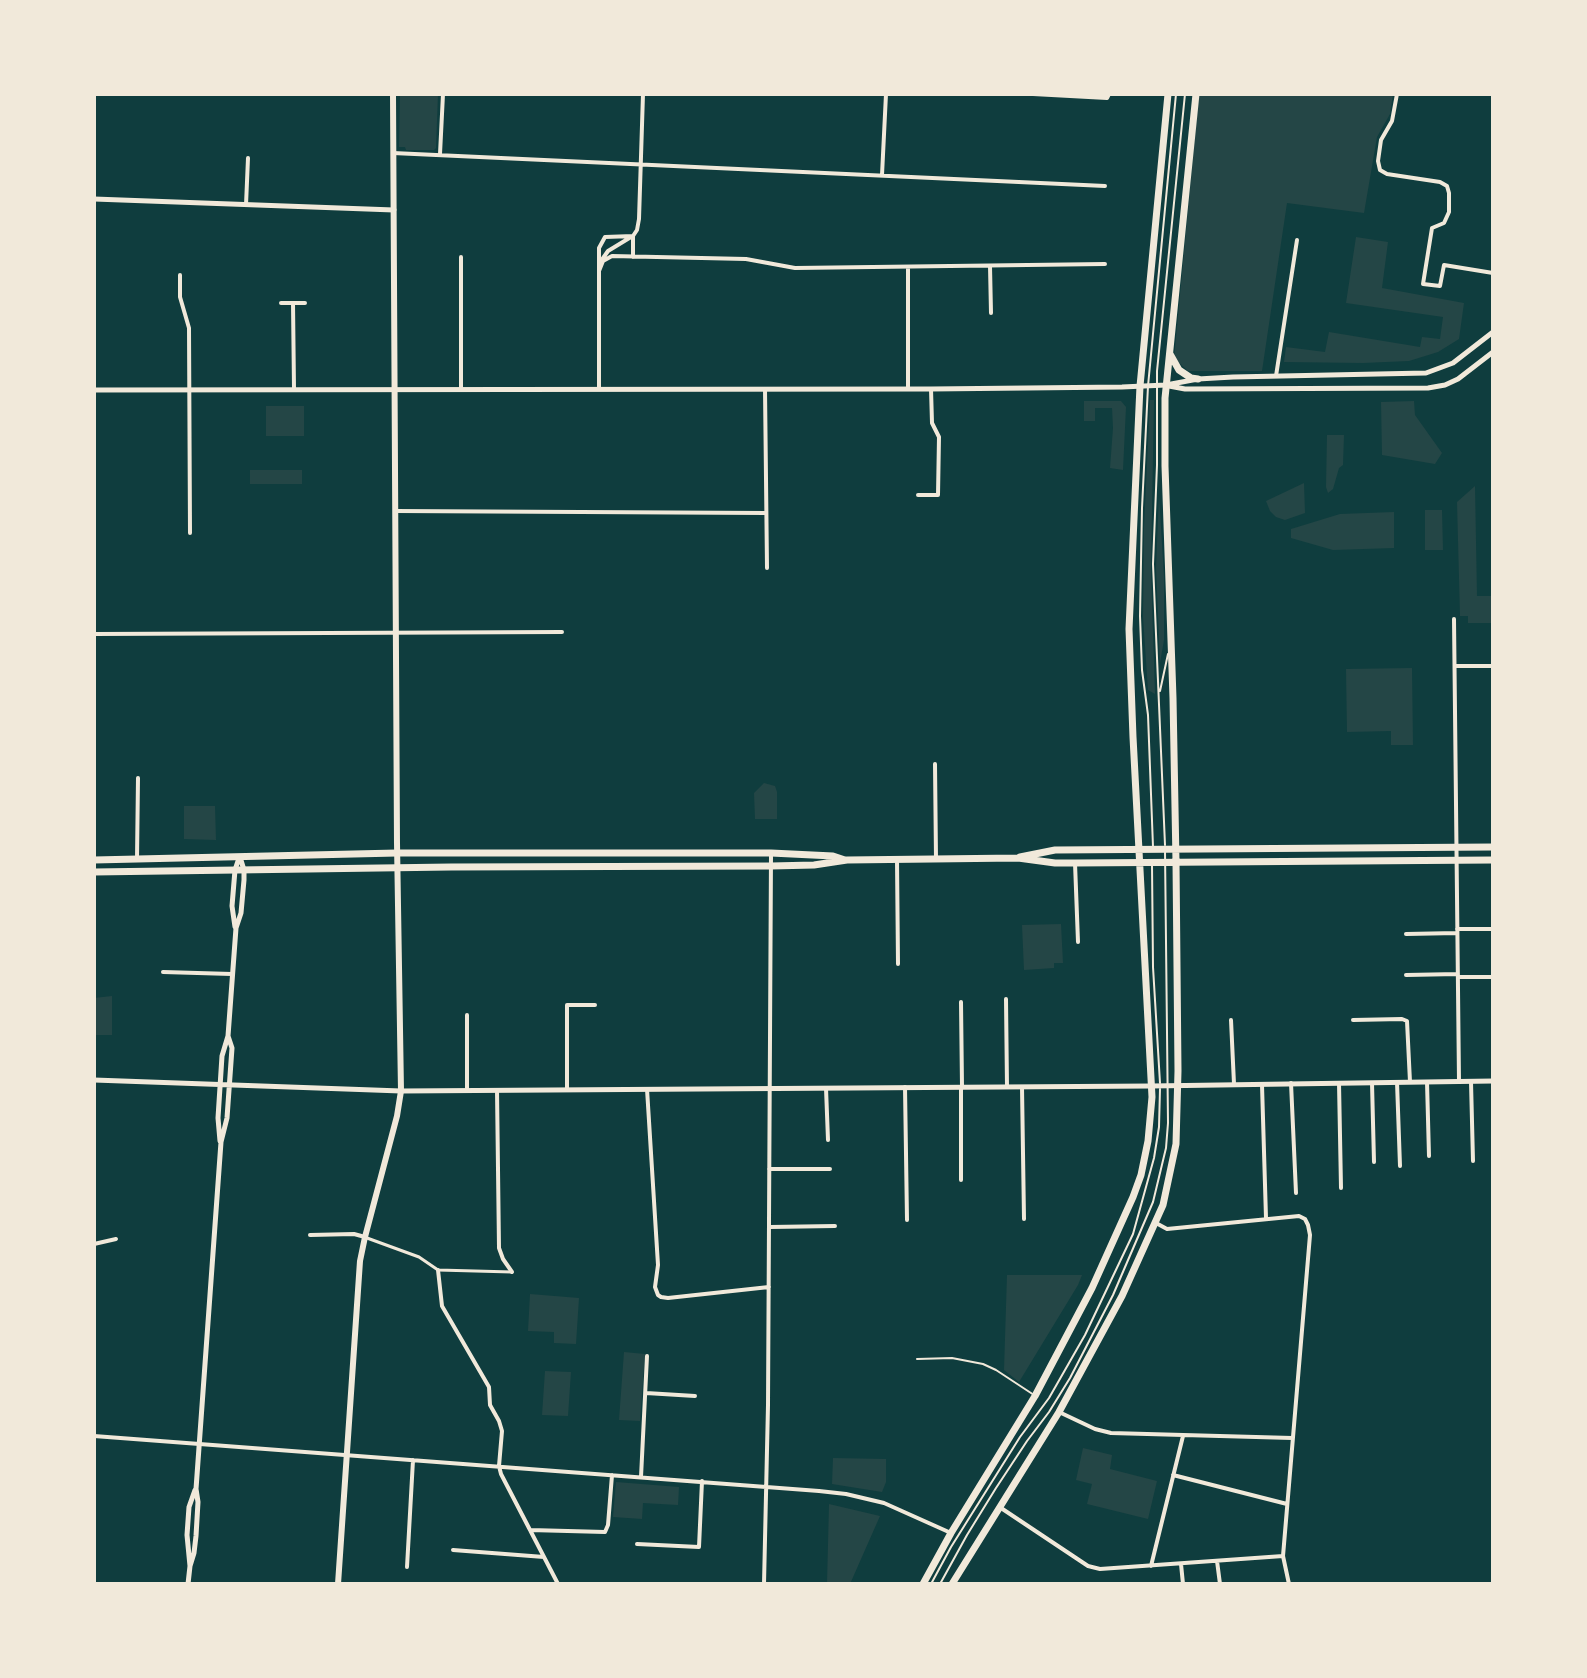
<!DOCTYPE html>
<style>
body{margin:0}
#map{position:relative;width:1587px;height:1678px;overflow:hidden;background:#0f3d3e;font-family:Bitter,serif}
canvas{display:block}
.frame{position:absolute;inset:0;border:96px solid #f1e9da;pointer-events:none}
</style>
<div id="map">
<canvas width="1587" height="1678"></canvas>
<div class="frame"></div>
</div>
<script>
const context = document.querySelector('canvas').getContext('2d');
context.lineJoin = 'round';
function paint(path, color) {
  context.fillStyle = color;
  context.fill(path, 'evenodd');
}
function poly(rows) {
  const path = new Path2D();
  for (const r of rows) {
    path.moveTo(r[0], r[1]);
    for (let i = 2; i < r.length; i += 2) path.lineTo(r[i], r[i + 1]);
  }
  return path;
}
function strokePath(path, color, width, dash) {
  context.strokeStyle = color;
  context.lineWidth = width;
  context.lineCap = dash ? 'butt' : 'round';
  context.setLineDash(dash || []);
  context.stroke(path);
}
paint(poly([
 [400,94,438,94,436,148,434,150,406,150,405,147,399,147],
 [1199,94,1393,94,1390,114,1377,137,1364,213,1287,203,1262,371,1188,371,1174,358],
 [1356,237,1388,242,1382,288,1464,303,1459,339,1438,352,1409,361,1363,363,1284,362,1286,347,1325,352,1329,332,1420,347,1422,337,1440,339,1443,317,1346,303],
 [1150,400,1154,400,1151,569,1155,694,1148,690,1143,617,1144,528],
 [1084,401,1121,401,1126,407,1123,470,1110,468,1113,428,1112,408,1095,408,1095,421,1084,421],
 [1414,401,1415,415,1442,453,1435,464,1382,455,1381,402],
 [266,406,304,406,304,436,266,436],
 [1327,435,1344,435,1343,465,1339,468,1333,489,1328,493,1326,487],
 [250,470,302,470,302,484,250,484],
 [1304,483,1305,513,1285,520,1276,517,1270,511,1266,501],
 [1475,486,1477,596,1493,596,1493,623,1468,623,1468,616,1460,616,1457,502],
 [1159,495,1164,576,1164,640,1160,663,1156,568],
 [1425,510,1442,510,1443,550,1425,550],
 [1394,512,1394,548,1333,550,1291,538,1291,529,1340,514],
 [1412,668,1413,745,1391,745,1391,731,1347,732,1346,669],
 [764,783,775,786,777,792,777,819,755,819,754,793],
 [184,806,215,806,216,840,184,839],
 [1061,924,1063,963,1054,963,1054,968,1024,970,1022,925],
 [112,996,112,1035,94,1035,94,998],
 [1007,1275,1082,1275,1078,1285,1019,1382,1004,1370],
 [530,1294,579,1298,576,1344,554,1343,554,1332,528,1331],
 [624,1352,645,1354,640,1421,619,1420],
 [545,1371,571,1372,568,1416,542,1415],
 [1083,1448,1112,1455,1110,1469,1157,1481,1148,1519,1087,1504,1092,1484,1076,1480],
 [833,1458,886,1459,886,1482,882,1492,832,1484],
 [616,1482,679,1487,678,1505,643,1503,642,1519,613,1517],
 [829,1504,880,1516,850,1584,827,1584]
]), '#244646');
strokePath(poly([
 [1160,691,1168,654],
 [1165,845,1153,564,1157,465,1157,371,1185,94],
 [1153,847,1148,715,1142,670,1140,616,1142,508,1148,386,1176,94],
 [1152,865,1153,967,1160,1083],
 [917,1359,952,1358,983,1364,996,1370,1034,1395],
 [931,1584,951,1547,1020,1437,1049,1398,1085,1335,1133,1234,1154,1158,1159,1127,1160,1089],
 [940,1584,967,1535,996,1488,1027,1441,1049,1412,1070,1378,1113,1295,1153,1202,1166,1148,1168,1123,1165,851]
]), '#f1e9da', 2);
strokePath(poly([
 [367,1238,419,1257,438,1270,512,1272]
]), '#f1e9da', 3);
strokePath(poly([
 [1033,94,1107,98,1109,94],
 [1397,94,1392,121,1381,140,1378,161,1380,170,1387,174,1440,182,1447,186,1449,193,1449,212,1444,223,1432,228,1423,284,1440,286,1444,265,1493,273],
 [393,153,1105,186],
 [440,154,443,94],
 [882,175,886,94],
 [246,205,248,158],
 [461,257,461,389],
 [633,257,633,236,637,230,639,219,643,94],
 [601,261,608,251,631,237],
 [990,266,991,313],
 [599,271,603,261,612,256,746,259,795,268,1105,264],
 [180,275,180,297,189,328,190,533],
 [281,303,305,303],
 [293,303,294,389],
 [1276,376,1297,240],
 [599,389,599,248,605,237,633,236],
 [765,389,767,568],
 [908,389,908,267],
 [918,495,938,495,939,437,932,423,931,389],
 [395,511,766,513],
 [1454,619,1459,1081],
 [94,634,562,632],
 [1455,666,1493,666],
 [935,764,936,859],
 [137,859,138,778],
 [897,860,898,964],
 [1075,863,1078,942],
 [1457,929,1493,929],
 [1406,934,1457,933],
 [163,972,232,974],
 [1406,975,1458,974],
 [1458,977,1493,977],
 [1006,999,1007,1087],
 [961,1002,962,1087],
 [467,1015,467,1090],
 [1231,1020,1234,1084],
 [1353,1020,1402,1019,1407,1021,1410,1082],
 [1397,1082,1400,1166],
 [1427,1082,1429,1156],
 [1471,1082,1473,1161],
 [1291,1083,1296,1193],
 [1339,1083,1341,1188],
 [1372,1083,1374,1162],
 [1262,1085,1266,1218],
 [905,1087,907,1220],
 [961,1087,961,1180],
 [1022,1087,1024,1219],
 [826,1088,828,1140],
 [647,1089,658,1265,655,1287,658,1295,661,1297,668,1298,769,1287],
 [497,1090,499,1248,503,1259,512,1272],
 [567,1090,567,1005,595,1005],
 [769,1169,830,1169],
 [1156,1223,1167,1229,1299,1216,1305,1219,1308,1225,1310,1235,1283,1556,1289,1584],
 [770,1227,835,1226],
 [310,1235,354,1234,365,1237],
 [94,1244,116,1239],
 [438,1270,442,1306,489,1387,490,1405,499,1421,502,1431,499,1466,501,1474,558,1584],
 [646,1393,695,1396],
 [1059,1412,1095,1429,1111,1433,1292,1438],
 [94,1436,819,1491,846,1494,884,1503,951,1533],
 [1173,1475,1287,1504],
 [641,1477,647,1356],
 [1001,1508,1088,1566,1100,1569,1283,1556],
 [530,1530,605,1532,608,1525,612,1475],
 [637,1544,699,1547,702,1481],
 [453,1550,544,1557],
 [1217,1561,1220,1584],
 [1181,1564,1183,1584],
 [1151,1566,1183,1436],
 [407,1567,413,1460],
 [764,1584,768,1405,771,854]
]), '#f1e9da', 4);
strokePath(poly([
 [94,199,394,210],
 [1169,386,1185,389,1428,388,1445,385,1458,379,1493,352],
 [94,390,931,389,1122,387,1166,385,1198,379,1233,377,1426,373,1453,363,1493,332],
 [235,927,232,906,235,870,239,858],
 [94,1080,401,1091,1151,1086,1493,1081],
 [220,1141,218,1118,222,1056,228,1036,236,928,241,913,244,880,244,870,240,857],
 [190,1566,194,1553,196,1536,198,1502,196,1489,221,1142,227,1118,232,1048,228,1036],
 [188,1584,190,1566,187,1535,189,1507,195,1490]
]), '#f1e9da', 5);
strokePath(poly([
 [338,1584,360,1261,365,1237,397,1116,401,1091,397,843,393,94]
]), '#f1e9da', 6);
strokePath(poly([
 [1170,354,1179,370,1191,378,1198,379],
 [1020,857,1055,850,1493,847],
 [94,860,397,853,771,853,833,856,845,860],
 [94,872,451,867,771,866,814,865,847,860,1018,858,1055,863,1075,863,1493,860],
 [923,1584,951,1533,1035,1396,1092,1288,1133,1197,1141,1175,1148,1141,1152,1097,1133,737,1129,629,1140,386,1168,94],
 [952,1584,1059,1412,1122,1296,1163,1205,1176,1144,1178,1071,1176,862,1173,698,1165,466,1165,398,1196,94]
]), '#f1e9da', 7);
</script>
